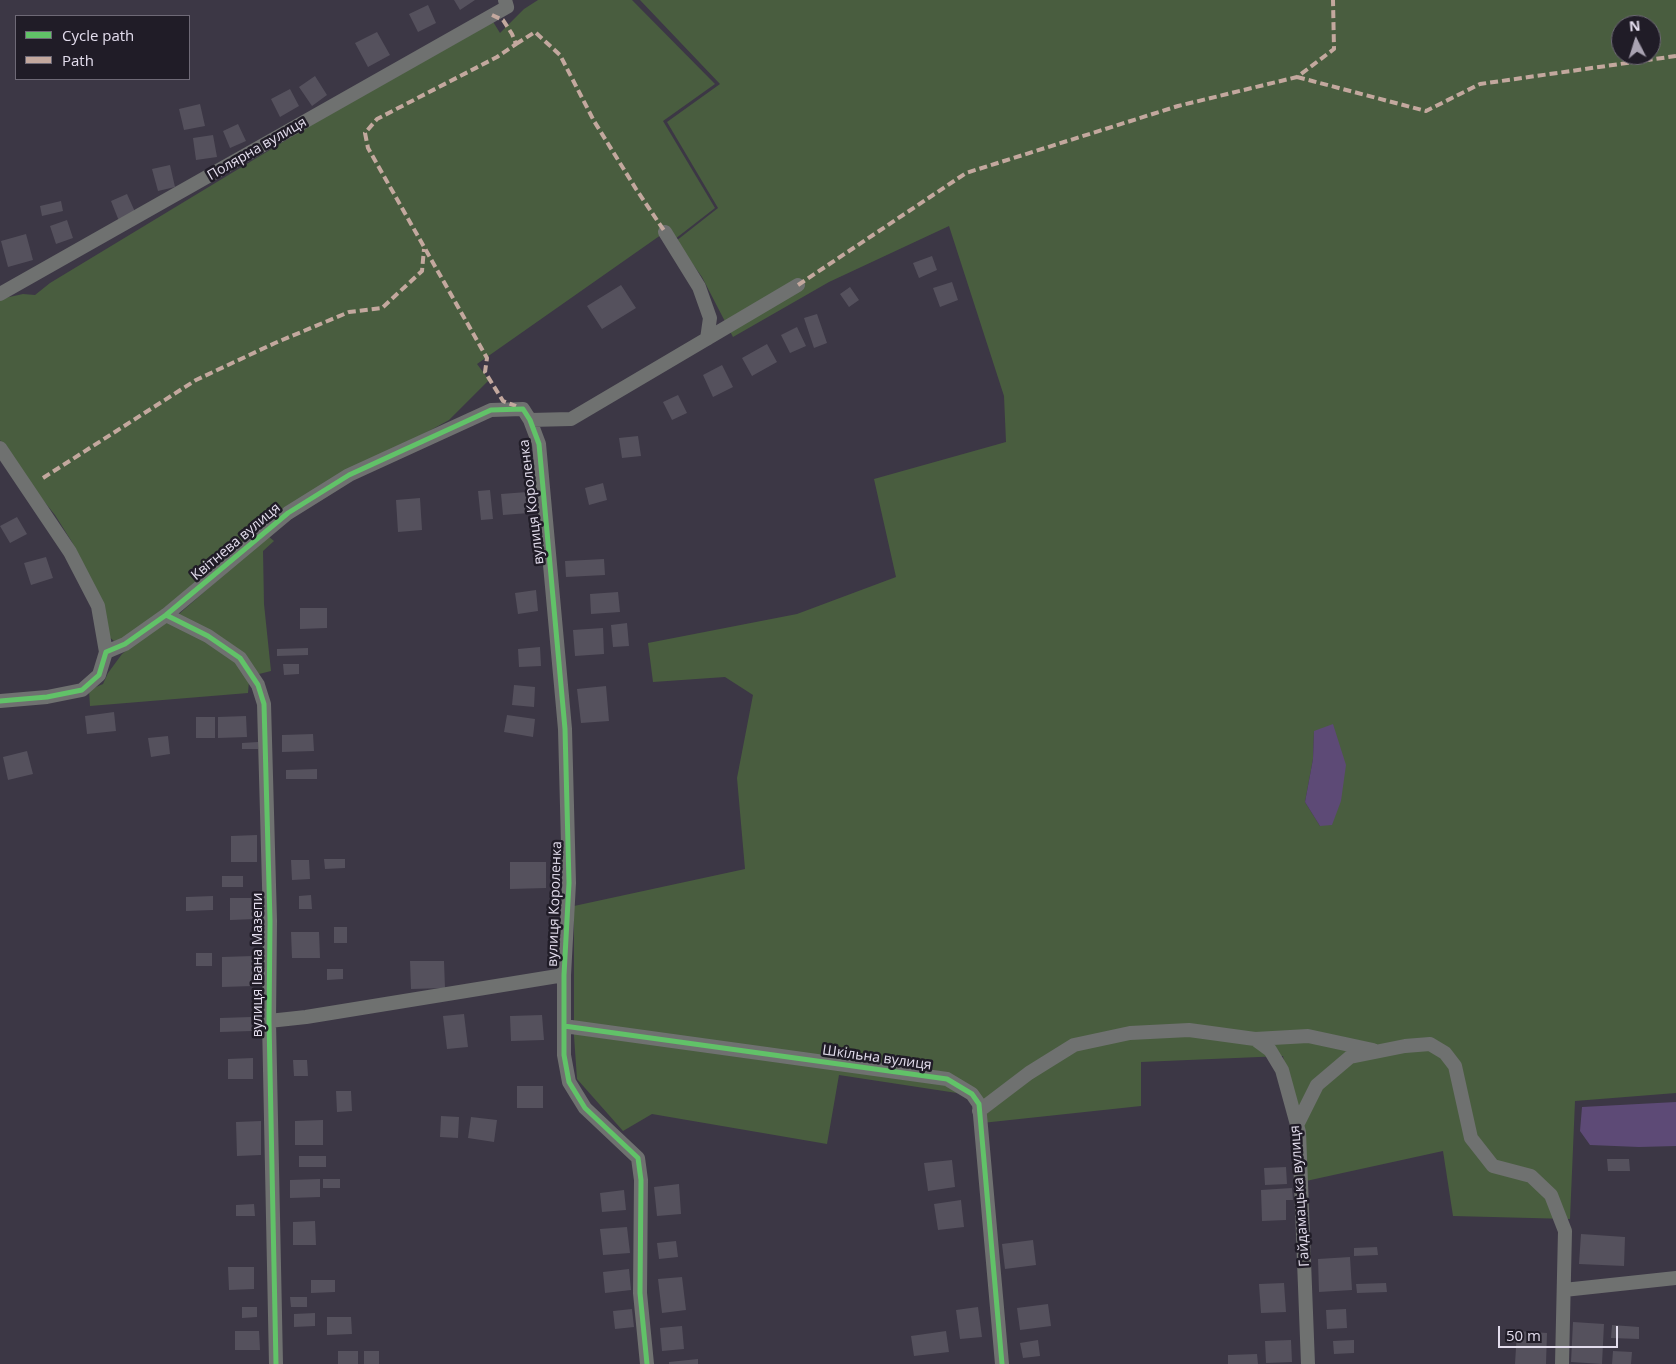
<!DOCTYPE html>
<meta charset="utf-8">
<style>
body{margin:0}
#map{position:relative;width:1676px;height:1364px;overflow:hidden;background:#3c3745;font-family:"Open Sans",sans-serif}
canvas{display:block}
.legend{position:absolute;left:15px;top:15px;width:175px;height:65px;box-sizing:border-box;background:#201c27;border:1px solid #6e6976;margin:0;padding:6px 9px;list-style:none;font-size:15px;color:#e3dded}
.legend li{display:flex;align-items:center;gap:10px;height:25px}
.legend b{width:25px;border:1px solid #6e6976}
.north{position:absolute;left:1611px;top:15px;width:50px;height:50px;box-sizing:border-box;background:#201c27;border:1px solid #6e6976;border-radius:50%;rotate:355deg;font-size:14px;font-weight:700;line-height:20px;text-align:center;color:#e3dded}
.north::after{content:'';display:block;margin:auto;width:18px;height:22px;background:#a9a3b2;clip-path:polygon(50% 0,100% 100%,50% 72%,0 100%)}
.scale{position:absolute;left:1498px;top:1326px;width:120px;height:22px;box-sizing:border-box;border:2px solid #e3dded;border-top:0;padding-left:6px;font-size:15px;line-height:18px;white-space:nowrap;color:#e3dded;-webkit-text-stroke:4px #201c27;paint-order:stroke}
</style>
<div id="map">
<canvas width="1676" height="1364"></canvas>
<ul class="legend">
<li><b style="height:6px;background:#61c268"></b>Cycle path</li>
<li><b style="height:6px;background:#c3a89e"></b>Path</li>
</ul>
<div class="north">N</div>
<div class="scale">50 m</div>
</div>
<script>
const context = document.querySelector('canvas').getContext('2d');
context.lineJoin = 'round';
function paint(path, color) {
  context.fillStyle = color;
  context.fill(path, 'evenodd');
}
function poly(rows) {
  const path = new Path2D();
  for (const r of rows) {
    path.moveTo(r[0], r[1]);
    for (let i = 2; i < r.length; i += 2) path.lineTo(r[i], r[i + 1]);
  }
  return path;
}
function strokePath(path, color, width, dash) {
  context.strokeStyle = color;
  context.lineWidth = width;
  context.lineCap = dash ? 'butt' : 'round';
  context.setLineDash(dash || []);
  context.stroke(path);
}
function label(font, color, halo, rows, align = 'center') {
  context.font = font + ' "Open Sans",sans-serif';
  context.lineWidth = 5;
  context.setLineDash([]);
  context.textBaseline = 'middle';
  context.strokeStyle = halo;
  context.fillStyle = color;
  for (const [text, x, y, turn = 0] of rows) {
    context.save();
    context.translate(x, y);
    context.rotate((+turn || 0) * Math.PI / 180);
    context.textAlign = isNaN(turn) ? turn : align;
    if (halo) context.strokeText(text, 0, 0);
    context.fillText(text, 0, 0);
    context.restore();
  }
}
paint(poly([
 [538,0,632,0,715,84,663,121,715,208,675,239,668,230,477,364,489,380,449,420,420,436,353,468,123,639,114,641,108,636,72,542,55,515,18,469,0,440,0,299,23,294,35,295,50,283,397,73,492,20,500,33,524,9],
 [640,0,1676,0,1676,1093,1575,1101,1570,1219,1453,1216,1443,1151,1306,1181,1283,1056,1141,1062,1141,1106,982,1123,970,1095,839,1075,827,1144,652,1114,623,1131,577,1079,574,1036,574,906,745,869,737,778,753,695,725,677,653,682,648,643,797,614,896,577,874,479,1006,442,1004,396,949,226,829,282,733,337,702,277,676,241,718,208,667,122,720,84],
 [1621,25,1651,25,1651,55,1621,55],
 [1314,731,1320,826,1305,802,1313,759],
 [268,536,274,541,263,551,264,604,271,671,259,674,179,614],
 [165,620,208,639,239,664,249,681,248,693,90,706,89,690,103,684,108,673,122,654]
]), '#495d3f');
paint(poly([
 [1333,724,1346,765,1341,801,1332,825,1320,826,1305,802,1313,759,1314,731],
 [1676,1102,1676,1146,1639,1147,1590,1145,1580,1131,1582,1107]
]), '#5d4a76');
paint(poly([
 [454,0,475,0,460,10],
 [428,5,436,23,418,32,409,14],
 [377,32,390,55,368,67,355,43],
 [315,76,327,95,312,106,299,87],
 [290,89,299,106,280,117,271,99],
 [200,104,205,126,184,130,179,109],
 [238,124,246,141,230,148,223,131],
 [213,135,217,157,196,160,193,138],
 [170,165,175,187,158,191,152,169],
 [127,194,136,214,119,221,111,201],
 [61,201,63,211,42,216,40,206],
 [67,220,73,238,56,244,50,226],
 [26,234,33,260,8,267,1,241],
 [932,256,937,270,919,278,913,263],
 [952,282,958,300,940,307,933,288],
 [621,285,636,308,602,329,587,306],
 [850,287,859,300,849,307,840,294],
 [817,314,827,343,814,348,804,318],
 [797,327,806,346,790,353,781,335],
 [767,344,777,362,752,376,742,358],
 [722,365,733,387,713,397,703,375],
 [678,395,687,413,672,420,663,402],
 [638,436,641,456,622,458,619,438],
 [603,483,607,500,589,505,585,488],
 [490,490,493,519,481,520,478,491],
 [527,492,529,513,503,515,501,494],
 [420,498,422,530,398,532,396,500],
 [17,517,27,534,10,543,0,526],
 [46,557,53,578,31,585,24,563],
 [604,559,605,575,566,577,565,561],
 [536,590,538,611,518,614,515,593],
 [618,592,620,612,591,614,590,594],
 [300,608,327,608,327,628,300,629],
 [627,623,629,646,613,647,611,625],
 [603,628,604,654,575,656,573,630],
 [540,647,541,666,519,667,518,649],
 [308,648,308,655,277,656,277,649],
 [283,664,299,664,299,674,284,675],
 [514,685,535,687,534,707,512,705],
 [606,686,609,721,581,723,577,689],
 [114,712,116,731,87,734,85,716],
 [507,715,535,719,533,737,504,732],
 [246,716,247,737,218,738,218,717],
 [196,717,215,717,215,738,196,738],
 [313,734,314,751,282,752,282,735],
 [168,736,170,754,151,757,148,738],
 [258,742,258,749,242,749,242,743],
 [27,751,33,774,8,780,3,757],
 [317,769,317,779,286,779,286,770],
 [257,835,257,862,231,862,231,836],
 [324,859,345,859,345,868,325,869],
 [291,860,309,860,310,879,292,880],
 [510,862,546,862,546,888,510,889],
 [222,876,243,876,243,887,222,887],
 [311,895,312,909,299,909,299,896],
 [213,896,213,910,186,911,186,897],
 [230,898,254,898,255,919,230,920],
 [334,927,347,927,347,943,334,943],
 [291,932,319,932,320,958,292,958],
 [196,953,212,953,212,966,196,966],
 [253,956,253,986,222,987,222,957],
 [410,961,444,961,445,988,411,989],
 [327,969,343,969,343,979,327,980],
 [464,1014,468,1047,447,1049,443,1016],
 [542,1015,544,1040,511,1041,510,1016],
 [251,1017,252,1031,220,1032,220,1018],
 [253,1058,253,1079,228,1079,228,1059],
 [293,1060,307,1060,308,1076,294,1076],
 [517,1086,543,1086,543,1108,517,1108],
 [336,1091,351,1091,352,1111,337,1112],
 [441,1116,459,1117,458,1138,440,1137],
 [471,1117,497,1120,494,1142,468,1138],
 [323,1120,323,1145,295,1145,295,1121],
 [261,1121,261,1155,237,1156,236,1122],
 [299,1156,326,1156,326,1167,299,1167],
 [1607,1159,1629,1159,1630,1171,1608,1171],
 [952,1160,955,1187,928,1191,924,1163],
 [1286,1167,1287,1184,1265,1185,1264,1168],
 [320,1179,320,1197,290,1198,290,1180],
 [323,1179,340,1179,340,1188,323,1188],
 [679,1184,681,1214,657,1216,654,1187],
 [1292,1188,1293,1200,1286,1200,1286,1220,1262,1221,1261,1190],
 [624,1190,626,1210,602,1212,600,1193],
 [961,1200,964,1227,938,1230,934,1204],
 [254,1204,255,1216,236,1216,236,1205],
 [315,1221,316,1245,293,1245,293,1222],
 [627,1227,630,1253,603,1255,600,1229],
 [1581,1234,1625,1237,1624,1266,1579,1264],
 [1033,1240,1036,1265,1005,1269,1002,1244],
 [676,1241,678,1257,659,1259,657,1243],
 [1377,1247,1378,1255,1354,1256,1354,1248],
 [1350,1257,1352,1290,1319,1292,1318,1259],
 [228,1267,254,1267,254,1289,229,1290],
 [629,1269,631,1290,605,1293,603,1272],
 [682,1277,686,1310,662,1313,658,1279],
 [311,1280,335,1280,335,1292,311,1293],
 [1284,1283,1286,1312,1261,1313,1259,1284],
 [1386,1283,1387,1292,1357,1293,1356,1284],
 [290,1297,307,1297,307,1307,291,1307],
 [1048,1304,1051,1326,1020,1330,1017,1308],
 [242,1307,257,1307,257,1317,242,1318],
 [978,1307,982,1337,960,1339,956,1310],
 [632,1309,634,1327,615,1329,613,1311],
 [1346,1309,1347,1328,1327,1329,1326,1310],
 [315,1313,315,1326,294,1327,294,1314],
 [327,1317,351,1317,352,1334,327,1335],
 [1573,1322,1604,1324,1602,1364,1571,1362],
 [1612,1325,1639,1327,1639,1339,1611,1338],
 [682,1326,684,1349,662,1351,660,1328],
 [235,1331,259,1331,260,1350,235,1350],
 [946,1331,949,1352,914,1356,911,1336],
 [1517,1331,1547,1333,1546,1364,1515,1364],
 [1038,1340,1040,1356,1023,1358,1020,1343],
 [1291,1340,1292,1362,1266,1363,1265,1341],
 [1354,1340,1354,1353,1334,1354,1333,1341],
 [338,1351,358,1351,358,1364,338,1364],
 [364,1351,379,1351,379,1364,364,1364],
 [1613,1351,1632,1352,1631,1364,1612,1364],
 [1257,1354,1258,1364,1228,1364,1228,1355],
 [698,1359,698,1364,669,1364,669,1362]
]), '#55515d');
strokePath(poly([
 [665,232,699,287,710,318,707,339],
 [0,294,507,7,505,0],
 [530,420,571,419,798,285],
 [0,448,70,552,98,606,106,652],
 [166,615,208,636,240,658,258,685,264,704,270,921,269,1021,276,1364],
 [0,701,47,697,82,690,99,675,106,652,125,644,166,615,288,513,349,475,491,410,523,409,530,420,539,444,565,729,569,883,564,975,564,1055,569,1082,585,1108,638,1158,641,1180,640,1293,647,1364],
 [269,1021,306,1017,564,975],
 [564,1026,947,1079,972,1094,979,1104,1002,1364],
 [1255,1039,1308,1036,1373,1050],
 [979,1111,1029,1073,1074,1045,1130,1033,1189,1030,1255,1039,1270,1050,1282,1070,1299,1132,1308,1364],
 [1297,1125,1317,1085,1350,1057,1405,1046,1430,1044,1445,1053,1455,1066,1471,1138,1493,1166,1531,1176,1551,1195,1565,1231,1562,1364],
 [1564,1290,1676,1278]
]), '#6f7170', 14);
strokePath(poly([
 [492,15,503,20,512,34,516,44,497,57,377,119,365,133,368,148,487,358,485,372,503,401,516,406],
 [516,44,535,32,560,55,594,121,636,189,665,232],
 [1297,77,1426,111,1480,84,1676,56],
 [798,285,966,173,1178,106,1297,77,1334,49,1333,0],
 [43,478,196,380,275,343,349,312,382,308,422,271,424,249]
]), '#c3a89e', 4, [8, 4]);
strokePath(poly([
 [166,615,208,636,240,658,258,685,264,704,270,921,269,1021,276,1364],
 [0,701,47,697,82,690,99,675,106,652,125,644,166,615,288,513,349,475,491,410,523,409,530,420,539,444,565,729,569,883,564,975,564,1055,569,1082,585,1108,638,1158,641,1180,640,1293,647,1364],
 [564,1026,947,1079,972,1094,979,1104,1002,1364]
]), '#61c268', 5);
label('14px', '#e3dded', '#201c27', [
 ["Полярна вулиця",257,149,-30],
 ["вулиця Короленка",532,502,-97],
 ["Квітнева вулиця",236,542,-40],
 ["вулиця Короленка",555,904,-88],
 ["вулиця Івана Мазепи",258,965,-90],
 ["Шкільна вулиця",877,1058,8],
 ["Гайдамацька вулиця",1300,1196,-94]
]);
</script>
